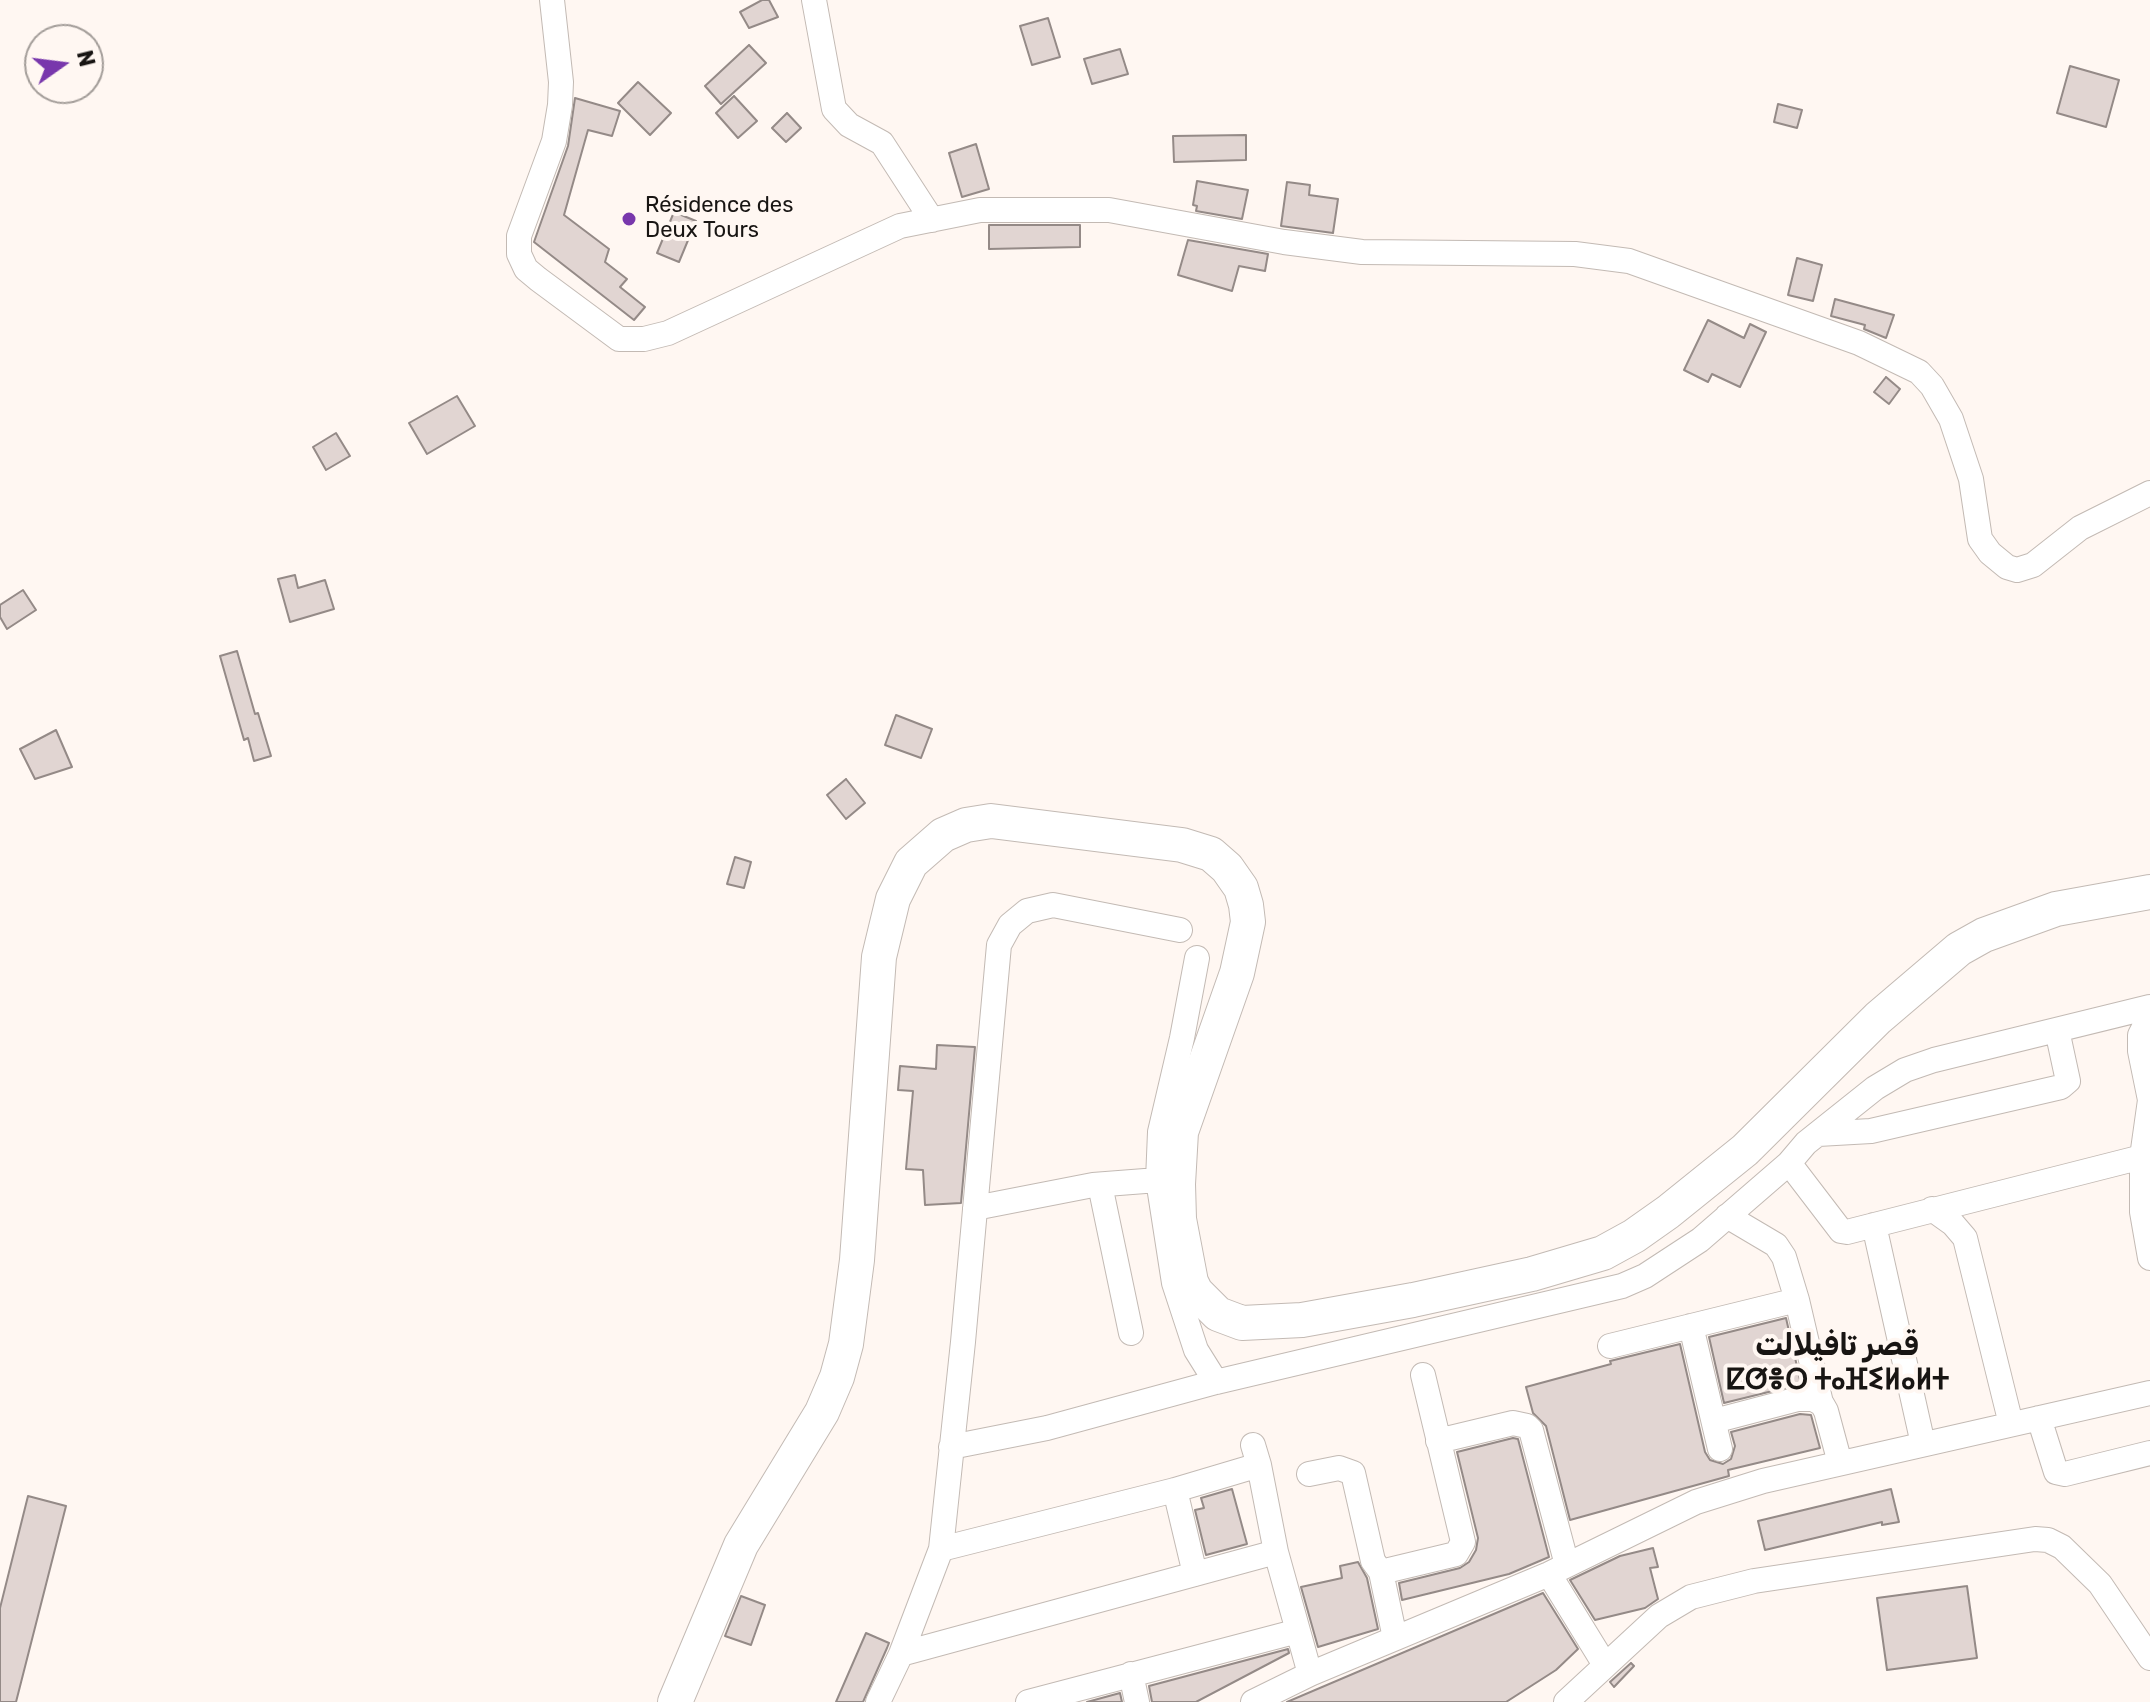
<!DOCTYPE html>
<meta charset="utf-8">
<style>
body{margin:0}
#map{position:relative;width:2150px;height:1702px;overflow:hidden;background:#fff7f2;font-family:Rubik,sans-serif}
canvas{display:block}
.north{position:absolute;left:24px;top:24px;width:80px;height:80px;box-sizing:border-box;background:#fff7f2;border:2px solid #a39d99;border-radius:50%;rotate:76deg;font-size:22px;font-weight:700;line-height:32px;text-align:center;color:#181513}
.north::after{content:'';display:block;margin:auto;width:28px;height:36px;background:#7837ac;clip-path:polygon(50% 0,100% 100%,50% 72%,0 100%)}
</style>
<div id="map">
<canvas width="2150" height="1702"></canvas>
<div class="north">N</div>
</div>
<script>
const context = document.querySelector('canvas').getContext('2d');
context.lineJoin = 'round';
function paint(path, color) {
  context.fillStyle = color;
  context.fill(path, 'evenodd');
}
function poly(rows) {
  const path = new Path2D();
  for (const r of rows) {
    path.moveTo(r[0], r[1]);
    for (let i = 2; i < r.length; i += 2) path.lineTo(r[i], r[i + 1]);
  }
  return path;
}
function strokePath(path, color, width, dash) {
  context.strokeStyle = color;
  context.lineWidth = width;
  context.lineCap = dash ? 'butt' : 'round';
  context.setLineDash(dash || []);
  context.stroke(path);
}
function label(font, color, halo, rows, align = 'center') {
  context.font = font + ' Rubik,"Noto Naskh Arabic","Noto Sans Tifinagh",sans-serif';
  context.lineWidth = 8;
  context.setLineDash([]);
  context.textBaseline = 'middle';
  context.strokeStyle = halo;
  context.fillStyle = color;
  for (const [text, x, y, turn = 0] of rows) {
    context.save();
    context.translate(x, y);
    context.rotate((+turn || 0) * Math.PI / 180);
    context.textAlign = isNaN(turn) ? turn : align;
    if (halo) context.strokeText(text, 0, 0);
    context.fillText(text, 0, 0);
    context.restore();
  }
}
const building = poly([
 [762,0,769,0,778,17,749,28,740,12,762,0],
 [1048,18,1060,57,1032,65,1020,26,1048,18],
 [749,45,766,63,721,104,705,86,749,45],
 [1120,49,1128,74,1092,84,1084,59,1120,49],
 [2070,66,2119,80,2106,127,2057,113,2070,66],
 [638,82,671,113,650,135,618,103,638,82],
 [734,96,757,121,738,138,716,113,734,96],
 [575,98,620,111,612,136,588,130,564,215,609,249,605,262,627,279,620,287,645,307,634,320,534,242,568,146,575,98],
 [1778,104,1802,110,1797,128,1774,122,1778,104],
 [787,113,801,128,786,142,772,128,787,113],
 [1246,135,1246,160,1174,162,1173,136,1246,135],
 [976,144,989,189,962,197,949,153,976,144],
 [1197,181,1248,190,1242,219,1196,211,1197,206,1193,205,1197,181],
 [1287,182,1310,185,1309,195,1338,199,1333,233,1281,226,1287,182],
 [674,212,696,221,679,262,657,253,674,212],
 [989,225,1080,225,1080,247,989,249,989,225],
 [1188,240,1268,254,1265,271,1239,266,1232,291,1178,275,1188,240],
 [1797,258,1822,265,1813,301,1788,295,1797,258],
 [1835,299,1894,315,1886,338,1864,329,1865,325,1831,316,1835,299],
 [1708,320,1744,338,1750,324,1766,332,1740,387,1712,374,1708,382,1684,370,1708,320],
 [1886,377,1900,389,1889,404,1874,392,1886,377],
 [457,396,475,426,427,454,409,423,457,396],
 [336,433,350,456,326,470,313,447,336,433],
 [295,575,298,588,325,580,334,609,290,622,278,579,295,575],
 [23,590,36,610,7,629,0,617,0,605,23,590],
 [237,651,255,714,258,713,271,756,254,761,248,738,244,740,220,656,237,651],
 [896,715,932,729,921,758,885,745,896,715],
 [56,730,72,767,35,779,20,749,56,730],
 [846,779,865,803,846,819,827,795,846,779],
 [735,857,751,862,744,888,727,884,735,857],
 [937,1045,975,1047,961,1203,925,1205,923,1170,906,1169,913,1091,898,1090,900,1066,936,1069,937,1045],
 [1786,1318,1801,1384,1724,1403,1709,1337,1786,1318],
 [1680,1344,1705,1452,1710,1460,1723,1464,1731,1459,1735,1446,1731,1432,1800,1414,1811,1415,1820,1448,1728,1470,1729,1476,1570,1520,1546,1426,1533,1413,1526,1387,1611,1364,1610,1361,1680,1344],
 [1513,1438,1518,1439,1549,1557,1509,1574,1402,1600,1399,1583,1460,1568,1469,1562,1476,1550,1478,1538,1457,1452,1513,1438],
 [1232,1489,1247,1544,1206,1555,1195,1510,1204,1508,1201,1498,1232,1489],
 [1891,1489,1899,1522,1882,1525,1882,1522,1765,1550,1758,1521,1891,1489],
 [28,1496,66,1506,16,1702,0,1702,0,1608,28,1496],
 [1653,1548,1658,1567,1650,1568,1658,1599,1645,1608,1595,1620,1570,1580,1620,1556,1653,1548],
 [1358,1562,1367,1578,1378,1629,1318,1647,1301,1587,1342,1578,1340,1566,1358,1562],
 [1967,1586,1977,1658,1887,1670,1877,1598,1967,1586],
 [1543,1593,1578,1649,1556,1670,1506,1702,1287,1702,1543,1593],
 [741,1596,765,1605,751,1645,725,1636,741,1596],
 [866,1633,889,1643,887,1648,863,1702,836,1702,866,1633],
 [1288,1649,1289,1653,1196,1702,1152,1702,1149,1686,1288,1649],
 [1631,1663,1634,1666,1614,1687,1610,1682,1631,1663],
 [1120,1693,1122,1702,1087,1702,1120,1693]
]);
paint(building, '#e1d5d2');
strokePath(building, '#948a87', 2);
const street = poly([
 [552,0,561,82,560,105,554,141,519,236,519,254,526,269,538,279,619,339,644,339,668,333,900,226,980,210,1109,210,1284,242,1362,252,1575,254,1629,261,1859,343,1919,372,1932,386,1951,419,1971,479,1980,539,1990,553,2007,567,2017,570,2033,565,2080,528,2150,493],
 [814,0,834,109,849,125,882,143,932,220],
 [1197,958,1182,1038,1160,1132,1158,1180,1174,1283,1196,1350,1216,1382],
 [2150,1016,2140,1035,2140,1051,2150,1100,2142,1157,2142,1212,2150,1258],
 [1818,1134,1871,1131,2061,1087,2068,1081,2057,1030],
 [1789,1163,1841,1231,1847,1232,2142,1157],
 [1100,1185,1131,1333],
 [975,1208,1093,1185,1158,1180],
 [1932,1209,1953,1224,1965,1238,2011,1424],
 [1727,1216,1776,1245,1784,1257,1797,1300,1821,1403],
 [1874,1225,1923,1444],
 [1691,1326,1720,1449],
 [1610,1346,1797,1300],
 [2039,1418,2056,1472,2065,1474,2150,1453],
 [1714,1421,1798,1399,1813,1399,1822,1404,1826,1411,1840,1463],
 [1438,1441,1513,1423,1527,1426,1531,1430,1567,1565],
 [1253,1445,1259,1465,1276,1552,1310,1674],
 [951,1447,1047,1428,1216,1382,1622,1286,1645,1276,1700,1240,1789,1163,1806,1143,1875,1088,1905,1070,1934,1060,2150,1007],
 [1309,1474,1339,1468,1353,1473,1373,1561,1381,1572,1456,1554,1463,1542,1423,1375],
 [1175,1490,1195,1574],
 [941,1549,1175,1490,1259,1465],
 [1381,1572,1395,1638],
 [1549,1574,1605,1665],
 [901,1654,1276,1552],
 [1131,1674,1137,1702],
 [878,1702,901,1654,941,1549,963,1342,999,945,1010,925,1027,911,1053,905,1180,930],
 [1028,1702,1298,1631],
 [1253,1702,1310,1674,1549,1574,1696,1502,1763,1481,2150,1393],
 [1566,1702,1659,1616,1691,1597,1754,1581,2035,1539,2048,1540,2062,1547,2100,1584,2150,1658]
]);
const secondary = poly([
 [675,1702,741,1545,822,1412,837,1377,846,1344,857,1260,879,957,893,899,911,863,943,835,966,825,991,821,1182,845,1211,854,1227,868,1241,888,1246,905,1248,922,1237,973,1181,1132,1178,1184,1179,1219,1191,1282,1196,1292,1218,1314,1242,1323,1302,1320,1413,1300,1532,1274,1603,1253,1634,1236,1668,1212,1745,1150,1878,1018,1959,949,1984,935,2056,909,2150,892]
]);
strokePath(street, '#c3bab4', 26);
strokePath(secondary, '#c3bab4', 36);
strokePath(street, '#fff', 24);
strokePath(secondary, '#fff', 34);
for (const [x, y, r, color] of [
 [629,219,8,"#7837ac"]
]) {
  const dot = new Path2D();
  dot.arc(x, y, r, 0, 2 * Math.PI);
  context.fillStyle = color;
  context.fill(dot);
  strokePath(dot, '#fff7f2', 3);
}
label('22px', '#181513', '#fff7f2', [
 ["Résidence des",645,206],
 ["Deux Tours",645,231]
], 'left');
label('bold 30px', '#181513', '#fff7f2', [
 ["قصر تافيلالت",1837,1346],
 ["ⵇⵚⴻⵔ ⵜⴰⴼⵉⵍⴰⵍⵜ",1837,1380]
]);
</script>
